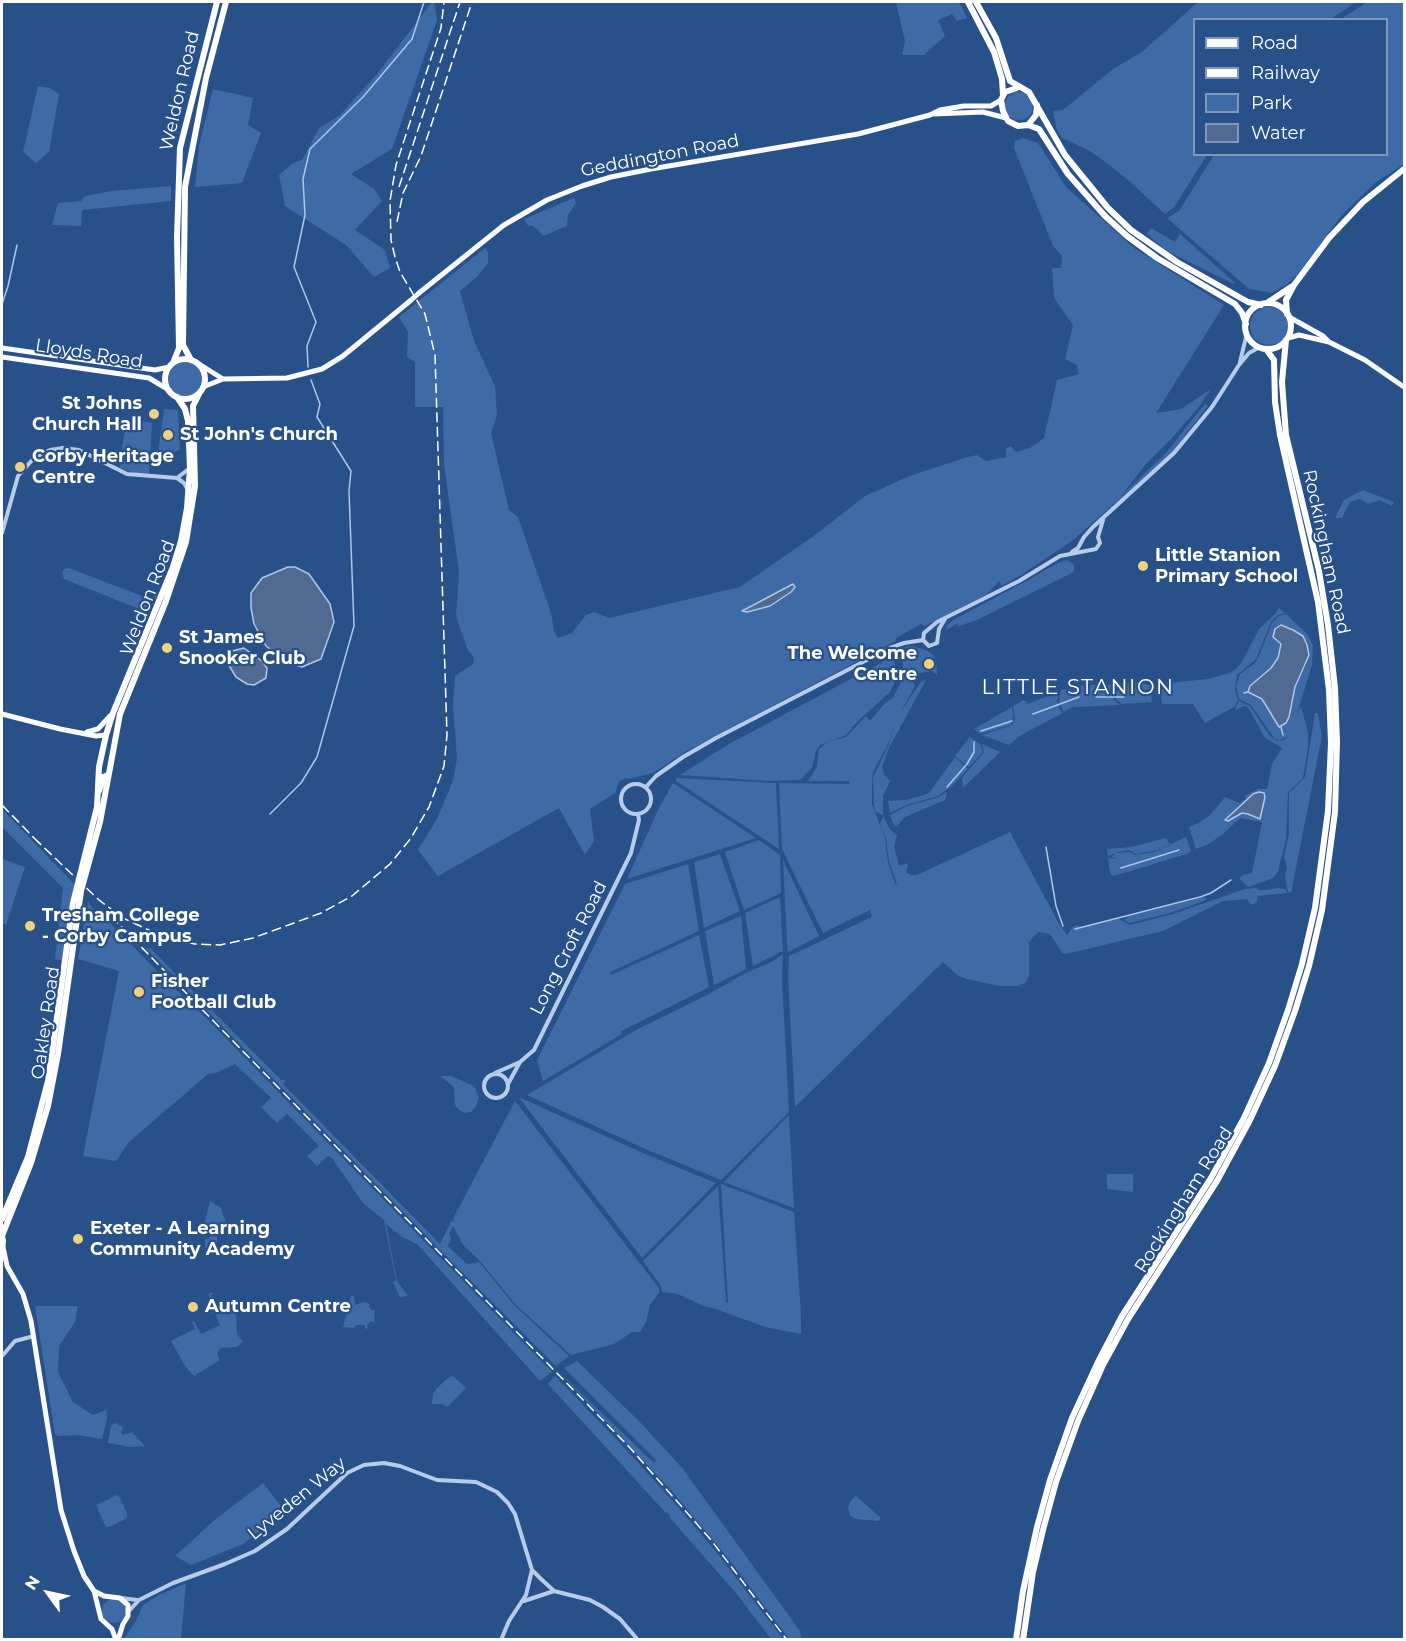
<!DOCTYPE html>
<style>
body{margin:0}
#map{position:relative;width:1406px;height:1641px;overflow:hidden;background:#295189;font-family:Montserrat,sans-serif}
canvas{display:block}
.frame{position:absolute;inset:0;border:3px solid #fff;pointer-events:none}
.legend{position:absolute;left:1193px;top:18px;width:195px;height:138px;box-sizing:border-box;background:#295189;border:2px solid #7f97b8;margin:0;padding:8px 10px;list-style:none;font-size:18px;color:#fff}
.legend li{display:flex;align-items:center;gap:12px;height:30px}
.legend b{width:30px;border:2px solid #7f97b8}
.north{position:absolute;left:18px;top:1563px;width:60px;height:60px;-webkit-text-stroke:4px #295189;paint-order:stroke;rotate:303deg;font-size:16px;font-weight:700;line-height:24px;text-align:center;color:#fff}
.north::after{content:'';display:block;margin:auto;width:21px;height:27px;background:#fff;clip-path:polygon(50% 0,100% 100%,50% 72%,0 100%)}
</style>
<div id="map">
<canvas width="1406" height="1641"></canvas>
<div class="frame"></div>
<ul class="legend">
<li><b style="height:8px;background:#fafbfe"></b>Road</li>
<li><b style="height:8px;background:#fff"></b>Railway</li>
<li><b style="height:16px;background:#3e6aa6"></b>Park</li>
<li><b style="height:16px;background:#506a92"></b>Water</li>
</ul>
<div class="north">N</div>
</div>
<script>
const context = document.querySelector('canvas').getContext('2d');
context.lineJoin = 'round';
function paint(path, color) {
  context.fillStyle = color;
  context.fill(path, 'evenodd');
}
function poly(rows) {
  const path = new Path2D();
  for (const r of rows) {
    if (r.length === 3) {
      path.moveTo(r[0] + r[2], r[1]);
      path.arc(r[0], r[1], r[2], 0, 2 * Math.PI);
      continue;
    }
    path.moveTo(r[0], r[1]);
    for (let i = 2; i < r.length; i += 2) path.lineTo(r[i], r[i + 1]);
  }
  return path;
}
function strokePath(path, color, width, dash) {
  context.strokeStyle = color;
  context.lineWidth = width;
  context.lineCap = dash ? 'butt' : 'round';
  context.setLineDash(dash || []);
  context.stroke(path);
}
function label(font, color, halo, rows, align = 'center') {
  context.font = font + ' Montserrat,sans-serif';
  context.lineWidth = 4.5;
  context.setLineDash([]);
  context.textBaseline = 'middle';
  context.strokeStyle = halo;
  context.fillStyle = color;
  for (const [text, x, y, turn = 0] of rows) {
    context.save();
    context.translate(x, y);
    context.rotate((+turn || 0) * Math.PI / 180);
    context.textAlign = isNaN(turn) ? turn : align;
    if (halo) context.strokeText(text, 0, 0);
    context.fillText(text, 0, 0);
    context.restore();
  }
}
paint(poly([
 [432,2,434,2,437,20,392,149,351,174,374,189,382,201,355,230,385,250,390,268,374,277,346,245,285,206,279,175,293,163,302,160,319,128,339,116,377,74],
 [896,2,959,2,967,18,957,21,952,14,938,20,945,36,924,55,902,55,905,41],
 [1198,2,1356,2,1331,19,1194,20,1194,154,1207,155,1174,207,1165,214,1128,180,1100,158,1088,150,1062,138,1057,130,1053,111,1063,110,1113,69,1142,52],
 [1367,2,1404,2,1404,164,1375,183,1341,216,1297,275,1287,284,1272,293,1249,289,1167,218,1179,211,1214,155,1386,154,1386,20,1341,19],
 [38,86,50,88,59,94,49,152,36,163,23,152],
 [213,89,253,98,248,125,261,133,242,183,195,187,199,146],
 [1019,106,14],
 [1023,138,1038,143,1066,187,1134,248,1224,305,1156,413,1181,409,1211,389,1198,408,1172,438,1146,464,1121,496,1166,453,1205,404,1208,406,1170,455,1072,541,1021,575,1002,586,999,581,987,594,925,626,921,624,896,638,896,641,685,752,653,773,628,779,626,778,619,781,615,793,590,809,594,841,585,855,559,808,438,876,418,850,437,819,453,780,457,759,453,705,455,676,473,664,474,658,467,648,456,616,459,572,444,464,443,407,415,407,415,362,407,357,408,332,399,317,485,248,488,252,488,263,477,277,460,291,474,341,495,386,497,415,491,433,509,510,518,517,551,613,554,631,558,638,572,633,586,615,594,612,609,618,740,587,815,535,865,496,912,475,968,457,977,455,986,461,1006,457,1006,448,1011,446,1016,452,1030,448,1044,438,1057,380,1079,374,1077,365,1065,359,1073,325,1054,298,1052,268,1061,268,1062,256,1053,246,1014,148,1015,141],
 [171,186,171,201,82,210,81,226,52,225,58,203,81,201,85,196,112,191],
 [574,198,576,203,568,215,567,226,543,236,538,230,531,225,528,226,524,219],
 [1151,228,1175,242,1180,234,1234,282,1234,284,1167,251,1147,234],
 [1269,326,19],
 [185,379,17],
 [164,409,178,410,180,449,170,455,158,453],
 [127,419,152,423,149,474,134,473,120,468,122,446],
 [1363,490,1394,502,1392,506,1380,500,1368,504,1360,499,1350,502,1342,518,1335,518,1344,500],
 [1066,560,1074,564,1074,572,979,619,957,627,959,623,946,630,947,625,955,619,1030,579,1056,564],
 [69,568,147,598,154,599,156,593,159,593,145,620,142,610,64,579,62,573,64,569],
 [1279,608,1285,613,1278,615,1271,622,1256,659,1237,675,1235,689,1238,700,1234,707,1205,723,1193,704,1162,704,1159,684,1208,679,1229,673,1236,669,1242,662,1259,629,1275,614],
 [1286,614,1307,634,1313,645,1312,665,1296,717,1301,706,1308,733,1308,747,1303,778,1288,792,1286,839,1278,871,1273,878,1248,887,1239,878,1243,875,1252,873,1262,822,1240,818,1223,834,1207,845,1196,849,1189,827,1199,823,1210,815,1225,797,1239,803,1246,799,1245,796,1258,789,1267,789,1272,764,1282,748,1265,738,1248,707,1244,706,1236,710,1235,708,1239,701,1250,706,1269,735,1277,741,1284,740,1288,737,1296,722,1288,737,1279,740,1275,739,1251,705,1239,699,1236,686,1240,674,1255,663,1259,656,1272,623,1279,616],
 [1281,625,1297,632,1307,664,1295,687,1292,705,1276,723,1262,699,1258,695,1250,694,1250,686,1271,668,1278,658,1281,644,1273,637,1275,629],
 [1253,794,1265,797,1261,809,1261,818,1242,813,1235,817,1241,806],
 [912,646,926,650,933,655,935,659,931,662,929,659,924,662,929,669,934,666,932,663,936,660,937,675,932,671,914,674,913,681,915,686,901,711,921,682,926,680,889,748,882,767,884,774,890,781,883,796,883,815,876,812,874,806,873,778,888,746,895,724,887,746,873,772,872,785,872,804,885,838,888,863,895,884,897,884,889,861,886,839,880,824,883,816,890,829,897,836,894,847,899,866,907,863,908,867,906,870,907,873,912,875,917,875,1010,832,1059,924,1067,935,1073,927,1078,925,1080,928,1118,918,1130,925,1173,914,1245,889,1256,888,1259,890,1265,890,1278,888,1286,890,1287,893,1258,896,1257,902,1251,905,1247,899,1223,901,1163,931,1074,952,1063,954,1050,934,1038,932,1029,942,1029,975,1026,982,1019,986,1000,986,967,979,957,975,943,962,795,1107,788,977,789,956,872,917,870,910,823,933,782,849,779,783,849,784,850,781,808,781,817,766,819,749,827,742,846,737,866,716,870,721,885,703,893,698,902,680,903,657,908,653,905,647],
 [890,658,894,661,895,665,894,684,890,692,857,722,846,735,820,745,816,751,812,768,800,780,768,781,680,775,729,744],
 [1131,682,1142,682,1150,686,1152,702,1122,704,1116,700,1115,695,1121,685],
 [1085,685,1118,685,1113,695,1114,700,1120,705,1073,707,1064,712,1059,702,1061,690],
 [1059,691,1057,701,1060,710,1063,713,1021,735,1009,745,982,735,1012,725,1015,719,1013,706,1024,700,1028,704],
 [1012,707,1013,718,1010,725,980,734,974,729],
 [1315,713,1318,713,1322,736,1291,893,1288,892,1285,877,1287,867,1284,857,1289,833,1289,793,1305,777],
 [970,737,980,744,983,752,969,767,955,756],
 [982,744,1000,752,963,788,962,778,984,752],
 [955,757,968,769,951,787,938,796,906,805,890,813,888,801,905,800,921,796,929,793],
 [676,778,776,783,779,849,676,781],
 [673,783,756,838,627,879,659,808],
 [947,792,945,800,905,817,896,827,892,821,890,815,907,806,939,797],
 [2,809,74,884,62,961,55,959,63,888,2,827],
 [1186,837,1191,851,1189,853,1131,871,1113,876,1110,873,1108,858,1118,859,1112,857,1116,853,1130,852,1135,855,1154,852],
 [1166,838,1170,845,1159,850,1136,854,1130,850,1118,852,1108,856,1107,849,1131,847],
 [759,840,780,855,781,893,744,910,725,852],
 [720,854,740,911,704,928,694,862],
 [2,859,25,867,6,925,2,923],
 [783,860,819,936,788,952,787,943],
 [688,864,699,931,610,972,611,975,699,935,709,987,621,1031,622,1034,543,1081,537,1060,625,884],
 [780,897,783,951,753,966,745,913],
 [1205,897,1206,900,1173,912,1130,923,1124,920,1129,916],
 [88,901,98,917,104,923,107,920,168,982,206,1018,552,1372,540,1381,417,1244,402,1237,386,1224,397,1281,408,1296,400,1297,393,1282,396,1281,384,1220,363,1203,332,1158,328,1156,317,1166,307,1156,319,1146,287,1114,277,1123,261,1107,271,1098,235,1064,216,1073,208,1074,129,1142,116,1161,83,1156,119,971,78,959],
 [741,916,746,969,714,985,705,931],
 [146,948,151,949,281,1080,286,1080,283,1084,440,1244,452,1220,455,1223,453,1219,455,1215,515,1101,659,1288,659,1293,650,1305,646,1322,640,1332,632,1332,614,1344,571,1355,516,1305,480,1261,463,1245,453,1226,449,1234,451,1240,448,1246,467,1264,479,1262,515,1306,569,1356,556,1366,442,1252],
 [783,954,782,980,789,1112,721,1180,645,1149,527,1095,636,1030,705,996,744,974,773,961],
 [440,1076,451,1076,474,1086,479,1098,476,1106,471,1112,465,1113,459,1110,455,1105,454,1087],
 [521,1098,643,1153,716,1183,642,1258,520,1099],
 [789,1115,794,1208,724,1182],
 [1107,1174,1133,1174,1133,1192,1107,1189],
 [721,1184,794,1212,801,1315,801,1334,765,1327,716,1309,703,1306,678,1294,662,1292,661,1286,643,1261,718,1186,726,1302,728,1303],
 [210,1201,221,1208,229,1232,221,1235,210,1234,217,1236,217,1245,205,1248,205,1239,209,1239,210,1236,206,1234,207,1226,204,1225],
 [210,1293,214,1293,211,1295,222,1311,230,1306,230,1311,236,1313,237,1334,243,1342,237,1347,220,1348,217,1354,220,1360,194,1376,185,1366,171,1341,195,1329,192,1322,194,1321,201,1334,220,1325,215,1313,212,1313,211,1310,214,1309,208,1295],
 [351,1296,354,1296,355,1305,364,1302,370,1304,369,1306,372,1311,375,1309,374,1323,371,1321,367,1325,368,1328,365,1329,365,1325,356,1325,354,1328,343,1327],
 [35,1306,78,1306,75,1322,59,1346,58,1372,73,1402,93,1415,106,1410,107,1419,102,1439,78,1435,58,1436,55,1434],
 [577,1361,640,1422,683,1469,800,1631,802,1639,789,1639,732,1563,671,1490,559,1372,654,1463,656,1460,564,1368],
 [453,1376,466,1388,447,1407,442,1404,432,1404,433,1394,436,1389,449,1377],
 [555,1376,621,1444,679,1508,717,1553,783,1639,771,1639,736,1593,670,1518,669,1514,665,1512,548,1384],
 [115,1423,123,1427,121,1433,123,1435,132,1432,145,1446,131,1447,108,1443,111,1425],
 [263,1483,285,1511,243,1544,191,1565,175,1556,217,1518],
 [117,1495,119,1496,127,1513,127,1518,109,1527,106,1527,96,1505],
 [856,1496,881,1518,878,1521,856,1519,850,1516,848,1507,851,1500],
 [186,1583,181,1639,124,1639,136,1621,143,1605,159,1595],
 [114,1611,12]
]), '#3e6aa6');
const water = poly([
 [288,567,295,567,309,574,330,604,334,622,321,659,302,667,286,662,266,646,254,624,251,608,251,593,262,578,288,567],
 [793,584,795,587,791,592,770,606,747,612,742,611,793,584],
 [1281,625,1293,630,1303,636,1307,645,1309,655,1295,687,1289,717,1286,723,1279,727,1262,699,1248,692,1250,686,1271,668,1278,658,1281,644,1273,637,1275,629,1281,625],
 [244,648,262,661,267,668,266,678,254,685,247,684,236,677,227,662,232,651,244,648],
 [1259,792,1264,793,1265,797,1260,819,1248,814,1242,813,1228,821,1225,820,1253,794,1259,792]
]);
paint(water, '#506a92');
strokePath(water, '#acc7e9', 1.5);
strokePath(poly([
 [2,304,8,286,17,245],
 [308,367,307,346,316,322,294,267,305,215,303,179,310,149,363,97,412,39,424,2],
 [1244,693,1248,692],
 [1096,697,1124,697],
 [1033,714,1079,697],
 [1281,727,1283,735],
 [981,731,1012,721],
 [947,787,967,764,974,752,974,742],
 [270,814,301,783,317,757,354,626,349,491,351,471,317,417,320,404,311,380],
 [1046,847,1056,906,1063,926],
 [1121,868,1179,850],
 [1075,929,1200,897,1211,893,1231,880]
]), '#acc7e9', 1.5);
strokePath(poly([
 [1240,362,1247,333],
 [177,478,190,468],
 [2,533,18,476,34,458,50,450,63,448,79,450,127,474,177,478,184,483,188,490],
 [1072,552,1078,548,1084,537,1093,527,1174,453,1212,407,1239,365,1249,353,1260,347],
 [923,640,924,633,937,622,1019,581,1060,556,1096,549,1100,543,1098,537,1103,520],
 [923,640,929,646,937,643,939,629,945,619],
 [636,799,15],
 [646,787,656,776,683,757,716,738,890,648,904,643,923,640],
 [495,1073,520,1062,534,1050,631,853,639,820,638,814],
 [496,1086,12],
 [508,1084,520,1062],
 [2,1356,15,1341,34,1336],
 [121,1598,137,1600],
 [524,1601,554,1591],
 [129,1611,139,1600,173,1583,225,1564,255,1551,287,1529,347,1473,364,1465,384,1463,400,1466,437,1480,476,1482,497,1492,508,1503,515,1514,532,1570,541,1579,554,1591,590,1600,603,1607,620,1619,638,1640],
 [501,1640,509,1621,526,1595,532,1570]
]), '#b7cce9', 4);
strokePath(poly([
 [934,114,983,112,1006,118],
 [419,293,504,225,547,200,582,186,611,177,651,169,858,134,930,115,940,110,964,106,991,106,1001,100],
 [1289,317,1323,336,1329,342,1365,360,1404,387],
 [1288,338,1299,335,1329,342],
 [2,348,155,370,169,367],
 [2,357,149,378,169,390],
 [199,364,223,379],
 [203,387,223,379,287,378,322,369,343,356,410,301],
 [2,714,60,729,96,736,106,735],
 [87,732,98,729,110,716],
 [3,1247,7,1266,23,1294,31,1321,61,1510,74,1551,84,1576,94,1591,104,1596,120,1598,128,1605,128,1616,123,1624,118,1640],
 [94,1591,101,1619,112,1629,116,1640]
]), '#fafbfe', 5);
strokePath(poly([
 [968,2,994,52,1002,79,1003,95],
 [976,2,996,38,1010,81,1029,92,1065,155,1108,208,1131,230,1177,262,1248,302,1261,305],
 [1017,88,1005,92,1001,100,1003,111,1008,121,1018,126,1028,125,1036,115,1037,105],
 [1028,125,1039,129,1068,174,1105,216,1127,236,1157,258,1235,304,1242,313,1246,324],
 [1267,303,1291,287],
 [1268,326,23],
 [1287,314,1286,300,1294,285,1329,238,1363,202,1404,169],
 [185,379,20],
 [191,360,183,345,185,187,206,78,226,2],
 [173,363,179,348,177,237,180,148,217,2],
 [99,791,103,777,108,775],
 [2,1219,28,1157,48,1081,73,903,97,807,99,767,106,735,113,713,173,567,181,541,187,508,190,468,188,421,185,409,177,397],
 [2,1236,31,1163,48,1106,58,1054,81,891,100,822,120,714,166,601,186,542,195,486,193,406,200,392],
 [2,1236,3,1241,2,1250],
 [1016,1640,1023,1591,1037,1527,1050,1480,1072,1418,1098,1362,1122,1316,1211,1178,1244,1118,1269,1063,1288,1010,1302,964,1315,908,1328,811,1331,743,1329,690,1318,602,1280,435,1275,402,1274,360,1266,349],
 [1023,1640,1033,1572,1043,1530,1056,1482,1078,1421,1103,1365,1128,1319,1217,1181,1250,1120,1275,1066,1295,1011,1309,966,1322,910,1335,812,1337,742,1335,688,1328,625,1319,571,1286,435,1282,382,1286,340]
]), '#fff', 6);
strokePath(poly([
 [399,187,460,2],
 [397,222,403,193,421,156,472,2],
 [2,805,39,843],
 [34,838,99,900,123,918,166,938,195,944,220,945,253,938,321,913,352,896,390,864,411,838,429,807,444,766,447,735,435,355,425,314,400,272,395,257,391,240,390,201,396,165,441,28,444,2],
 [111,916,631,1449,711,1540,787,1640]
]), '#fff', 1.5, [10, 4.5]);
strokePath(poly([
 [410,301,419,293]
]), '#fafbfe', 5);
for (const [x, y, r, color] of [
 [154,414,6,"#f0d27e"],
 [168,435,6,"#f0d27e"],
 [20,467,6,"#f0d27e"],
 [1143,566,6,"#f0d27e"],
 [167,648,6,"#f0d27e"],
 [929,664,6,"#f0d27e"],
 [30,926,6,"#f0d27e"],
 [139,992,6,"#f0d27e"],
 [78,1239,6,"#f0d27e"],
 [193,1307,6,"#f0d27e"]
]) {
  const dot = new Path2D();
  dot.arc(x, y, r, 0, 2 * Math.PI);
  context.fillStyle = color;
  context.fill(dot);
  strokePath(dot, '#295189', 2);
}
label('18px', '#fff', '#295189', [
 ["Weldon Road",180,91,-77],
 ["Geddington Road",660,156,-11],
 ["Lloyds Road",89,354,9],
 ["Rockingham Road",1326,552,78],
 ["Weldon Road",148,598,-69],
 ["Long Croft Road",569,948,-63],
 ["Oakley Road",46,1023,-82],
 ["Rockingham Road",1184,1200,-58],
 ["Lyveden Way",297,1499,-39]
]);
label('bold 18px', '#fff', '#295189', [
 ["St Johns",142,404,"right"],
 ["Church Hall",142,425,"right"],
 ["St John's Church",180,435],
 ["Corby Heritage",32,457],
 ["Centre",32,478],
 ["Little Stanion",1155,556],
 ["Primary School",1155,577],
 ["St James",179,638],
 ["Snooker Club",179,659],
 ["The Welcome",917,654,"right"],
 ["Centre",917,675,"right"],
 ["Tresham College",42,916],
 ["- Corby Campus",42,937],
 ["Fisher",151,982],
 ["Football Club",151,1003],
 ["Exeter - A Learning",90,1229],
 ["Community Academy",90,1250],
 ["Autumn Centre",205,1307]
], 'left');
context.letterSpacing = '1.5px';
label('21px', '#fff', '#295189', [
 ["LITTLE STANION",1078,688]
]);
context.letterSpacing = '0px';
</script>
